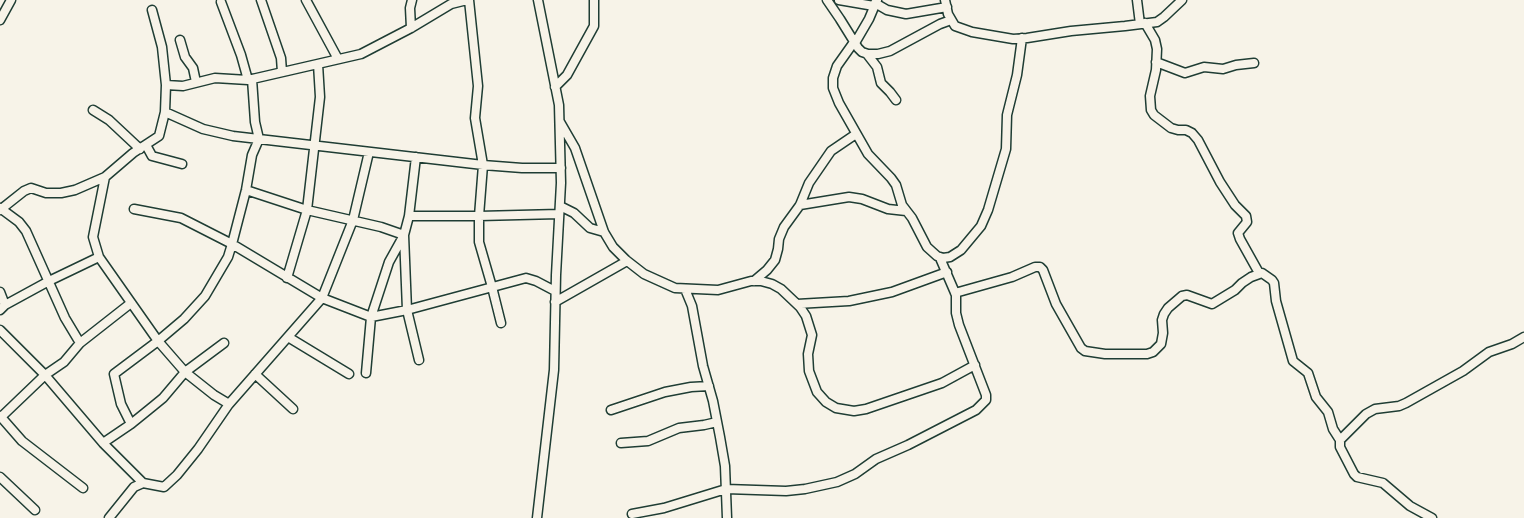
<!DOCTYPE html>
<style>
body{margin:0}
canvas{display:block;background:#f7f3e8}
</style>
<canvas width="1524" height="518"></canvas>
<script>
const context = document.querySelector('canvas').getContext('2d');
context.lineJoin = 'round';
function poly(rows) {
  const path = new Path2D();
  for (const r of rows) {
    path.moveTo(r[0], r[1]);
    for (let i = 2; i < r.length; i += 2) path.lineTo(r[i], r[i + 1]);
  }
  return path;
}
function strokePath(path, color, width, dash) {
  context.strokeStyle = color;
  context.lineWidth = width;
  context.lineCap = dash ? 'butt' : 'round';
  context.setLineDash(dash || []);
  context.stroke(path);
}
const minor = poly([
 [261,0,281,58,282,72],
 [306,0,338,59],
 [469,0,478,86,475,118,483,165,479,216,479,242,492,287,501,323],
 [827,0,840,19,858,48,862,52,868,54,878,54,890,51,940,24,951,20],
 [839,0,874,6],
 [945,0,948,14,955,26,972,32,1013,39,1027,38,1071,31,1125,26,1157,22,1164,17,1182,0],
 [1137,0,1140,24],
 [221,2,241,55,248,80],
 [875,3,887,10,906,14,947,7],
 [152,10,162,47,166,85],
 [0,20,11,0],
 [1145,23,1155,40,1157,49,1156,70,1150,96,1151,110,1154,115,1171,128,1178,130,1186,130,1192,133,1198,140,1220,182,1235,205,1246,216,1247,222,1238,233,1240,239,1259,273],
 [411,28,410,8,412,0],
 [180,40,185,57,193,68,196,82],
 [854,42,837,66,833,78,833,88,839,103,868,154,891,178,896,185,902,205,912,218,927,247,937,256,943,258,950,257,961,250,981,226,988,210,1006,149,1007,115,1017,75,1022,38],
 [855,43,869,19,877,0],
 [867,54,877,67,881,83,890,92,896,100],
 [1156,62,1185,73,1204,67,1223,69,1236,65,1254,63],
 [555,87,567,75,594,26,594,0],
 [93,110,109,120,140,149],
 [165,112,203,129,233,136,483,165,522,168,561,168],
 [560,122,575,148,604,232,613,247,626,260,644,274,675,288,718,290,751,281,761,281,772,284,781,289,800,307,806,316,812,335,808,354,809,371,817,392,826,402,836,408,854,411,866,409,942,383,975,365],
 [146,145,152,156,182,164],
 [416,157,409,216,404,235,407,310,419,360],
 [246,190,307,210,381,227,404,235,389,262,371,317,366,373],
 [800,205,849,197,862,199,888,209,906,211],
 [560,206,574,213,590,228,604,232],
 [0,208,19,222,26,231,65,318,80,343],
 [134,209,181,218,232,244,322,298,371,317,407,310,526,278,536,281,555,291],
 [0,210,24,191,31,188,46,193,61,193,75,190,105,177],
 [409,216,479,216,559,214],
 [287,278,307,210,320,97,318,64],
 [754,281,767,270,775,260,778,249,779,239,784,227,800,205,809,183,831,151,856,134],
 [685,289,692,306,703,366,713,401,720,437,725,466,727,518],
 [0,292,5,305],
 [955,293,1012,277,1035,267,1040,267,1043,270,1056,304,1081,348,1085,351,1105,354,1147,354,1153,352,1161,344,1163,333,1162,320,1164,314,1168,308,1182,296,1187,295,1212,304,1235,290,1242,283,1251,277,1262,273,1272,280,1274,283,1276,301,1293,361,1308,373,1316,397,1328,412,1333,429,1340,440],
 [555,302,627,261],
 [797,304,849,301,892,292,947,272],
 [0,310,5,305,49,281,99,257],
 [0,330,45,375,103,443,143,483],
 [288,337,349,374],
 [255,374,293,409],
 [229,404,322,298,353,220,369,152],
 [611,410,665,392,691,387,709,386],
 [0,416,22,441,83,488],
 [0,418,45,375,64,362,80,343,131,303],
 [131,424,121,404,114,374,158,341,184,319,205,296,228,257,232,244,246,190,252,155,259,139,255,122,252,79],
 [103,443,131,424,152,407,163,398,185,372,224,343],
 [621,443,648,441,679,428,704,425,717,422],
 [0,477,35,510],
 [632,514,664,508,726,489,786,491,805,489,837,482,855,474,876,459,908,445,976,410,986,400,986,395,959,325,956,313,956,295,940,258],
 [109,518,134,487,143,483,164,487,177,475,198,449,229,404,214,395,185,372,158,341,99,257,93,237,105,177,133,153,159,136,165,112,166,85,183,86,215,78,248,80,361,54,411,28,451,4,467,0],
 [537,518,554,370,556,275,561,183,559,105,538,0],
 [1432,518,1410,506,1383,483,1357,477,1354,474,1340,447,1340,440,1366,414,1375,409,1399,406,1406,403,1463,371,1489,352,1512,344,1524,337]
]);
strokePath(minor, '#1f3d34', 11);
strokePath(minor, '#f7f3e8', 8);
</script>
